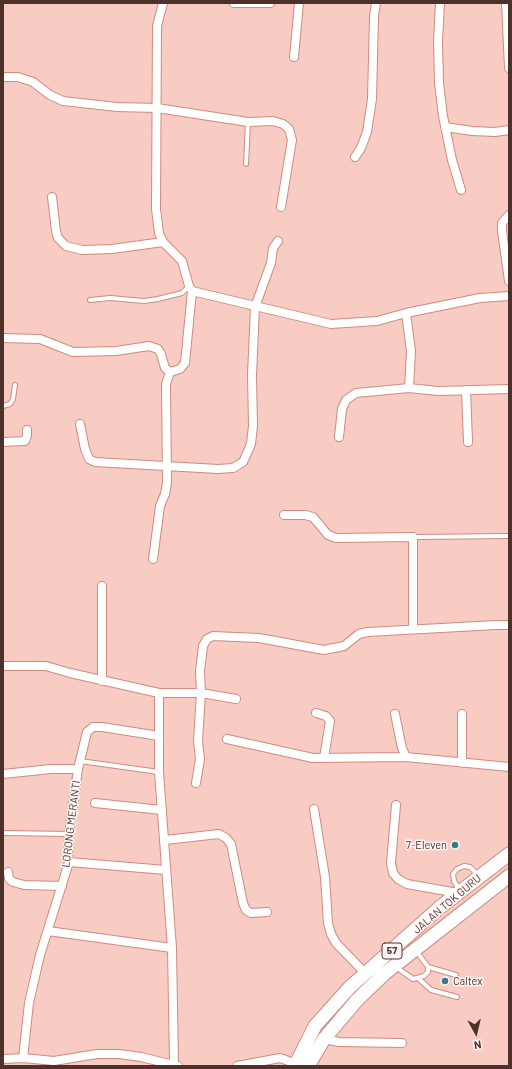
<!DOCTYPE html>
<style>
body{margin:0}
#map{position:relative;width:512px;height:1069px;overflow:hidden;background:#f8cbc3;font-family:Barlow,sans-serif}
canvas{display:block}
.frame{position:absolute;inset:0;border:4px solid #4f312c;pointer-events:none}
.north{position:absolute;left:456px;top:1013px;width:40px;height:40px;-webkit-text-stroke:3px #fef6f4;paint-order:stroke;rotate:172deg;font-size:11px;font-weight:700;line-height:16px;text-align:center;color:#4f312c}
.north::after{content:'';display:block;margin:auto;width:14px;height:18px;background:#4f312c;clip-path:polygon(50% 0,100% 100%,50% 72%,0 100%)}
</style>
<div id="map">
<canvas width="512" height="1069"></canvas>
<div class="frame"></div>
<div class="north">N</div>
</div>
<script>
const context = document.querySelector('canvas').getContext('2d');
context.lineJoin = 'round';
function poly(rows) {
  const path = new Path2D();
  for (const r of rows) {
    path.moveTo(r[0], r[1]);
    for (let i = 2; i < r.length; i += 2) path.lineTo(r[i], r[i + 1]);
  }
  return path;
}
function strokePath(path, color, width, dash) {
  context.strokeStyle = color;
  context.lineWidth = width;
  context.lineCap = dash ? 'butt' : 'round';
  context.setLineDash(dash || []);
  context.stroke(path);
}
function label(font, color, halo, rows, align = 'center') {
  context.font = font + ' Barlow,sans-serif';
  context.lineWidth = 3;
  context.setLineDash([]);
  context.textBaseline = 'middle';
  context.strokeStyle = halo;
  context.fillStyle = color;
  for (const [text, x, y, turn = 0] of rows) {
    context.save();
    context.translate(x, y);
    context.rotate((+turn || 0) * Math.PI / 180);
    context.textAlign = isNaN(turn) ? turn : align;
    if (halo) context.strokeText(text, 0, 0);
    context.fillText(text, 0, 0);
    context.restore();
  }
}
const lane = poly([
 [246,164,248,122],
 [90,300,110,298,144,301,158,299,182,293,189,286],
 [3,406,10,404,13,399,15,385],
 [413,537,509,536],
 [80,761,159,772],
 [3,833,69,834],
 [460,891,454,881,453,874,457,869,464,866,470,867,478,875],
 [396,967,413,979,424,976,428,972,428,967,417,952],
 [428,967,456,975],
 [419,979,431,990,457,997]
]);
const street = poly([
 [163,3,157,26,156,209,159,233,163,242,182,261,189,286,192,291,331,324,377,321,406,313,480,298,509,296],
 [234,3,270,3],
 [440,3,438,41,439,83,443,116,452,160,461,190],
 [506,3,509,68],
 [294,57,299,3],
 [3,77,18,77,33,82,50,95,63,101,117,107,157,108,248,122,273,121,283,124,289,129,292,140,281,207],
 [445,127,472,131,495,132,509,130],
 [355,157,361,148,367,132,372,99,374,16,376,3],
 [52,197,56,231,58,238,66,246,82,250,112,249,163,242],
 [509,215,502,223,502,231,509,281],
 [406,313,411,351,409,388],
 [3,338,40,339,73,352,116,351,149,346,158,349,161,354,165,368,170,372],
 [466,390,468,442],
 [80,424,85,449,89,459,95,462,218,469,233,468,243,462,251,444,253,426,252,375,255,307,271,263,273,248,278,241],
 [339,437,342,409,346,400,356,393,409,388,438,391,509,389],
 [3,442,25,441,27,436,27,430],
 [284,515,305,515,313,517,328,535,336,538,413,537,413,629],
 [153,559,160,506,165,494,167,483,166,384,170,372,180,369,185,363,192,291],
 [3,666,46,666,70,673,159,693,201,693,236,699],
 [102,681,102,586],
 [159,693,159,772,172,948,174,1065],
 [316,713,326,716,330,721,324,758],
 [395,714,402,748,406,757],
 [227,739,313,758,406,757,509,767],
 [462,763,462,714],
 [3,774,51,769,78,769],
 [196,783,200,759,198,741,201,693,200,671,203,646,207,639,213,636,259,638,324,650,344,646,359,634,368,632,496,625,509,625],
 [95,803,162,810],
 [396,805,391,863,393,873,398,879,407,884,458,893],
 [314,809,325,877,328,923,331,934,336,943,366,974],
 [165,840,219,834,226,838,231,844,243,903,246,910,251,913,267,912],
 [69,862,166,870],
 [8,872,9,879,13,882,24,885,62,886],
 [48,931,172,948],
 [324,1039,339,1042,402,1043],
 [23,1058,29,1003,40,955,69,862,68,852,69,834,78,769,87,732,93,727,102,727,159,736],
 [3,1059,23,1058,54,1061,97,1054,119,1054,141,1057,178,1066],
 [237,1066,280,1058,297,1064]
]);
const primary = poly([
 [295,1066,315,1026,350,987,439,908,509,854],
 [308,1066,324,1039,357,1000,384,974,509,876]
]);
strokePath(lane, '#d08a7e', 6);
strokePath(street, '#d08a7e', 10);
strokePath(primary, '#d08a7e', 15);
strokePath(lane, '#fff', 4);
strokePath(street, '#fff', 8);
strokePath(primary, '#fff', 13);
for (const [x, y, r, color] of [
 [455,845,4,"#347b86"],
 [445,981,4,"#347b86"]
]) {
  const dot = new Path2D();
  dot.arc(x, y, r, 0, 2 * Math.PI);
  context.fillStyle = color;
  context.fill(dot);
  strokePath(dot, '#fef6f4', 1.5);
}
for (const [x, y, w] of [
 [392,951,20]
]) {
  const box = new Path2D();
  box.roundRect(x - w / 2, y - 8, w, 16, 3);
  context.fillStyle = '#fef6f4';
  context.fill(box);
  strokePath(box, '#4f312c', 1);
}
label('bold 10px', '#4f312c', null, [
 ["57",392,951]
]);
label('11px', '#4f312c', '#fef6f4', [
 ["LORONG MERANTI",71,824,-83],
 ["JALAN TOK GURU",447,904,-40]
]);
label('11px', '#4f312c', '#fef6f4', [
 ["7-Eleven",447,845],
 ["Caltex",453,981,"left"]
], 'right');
</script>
